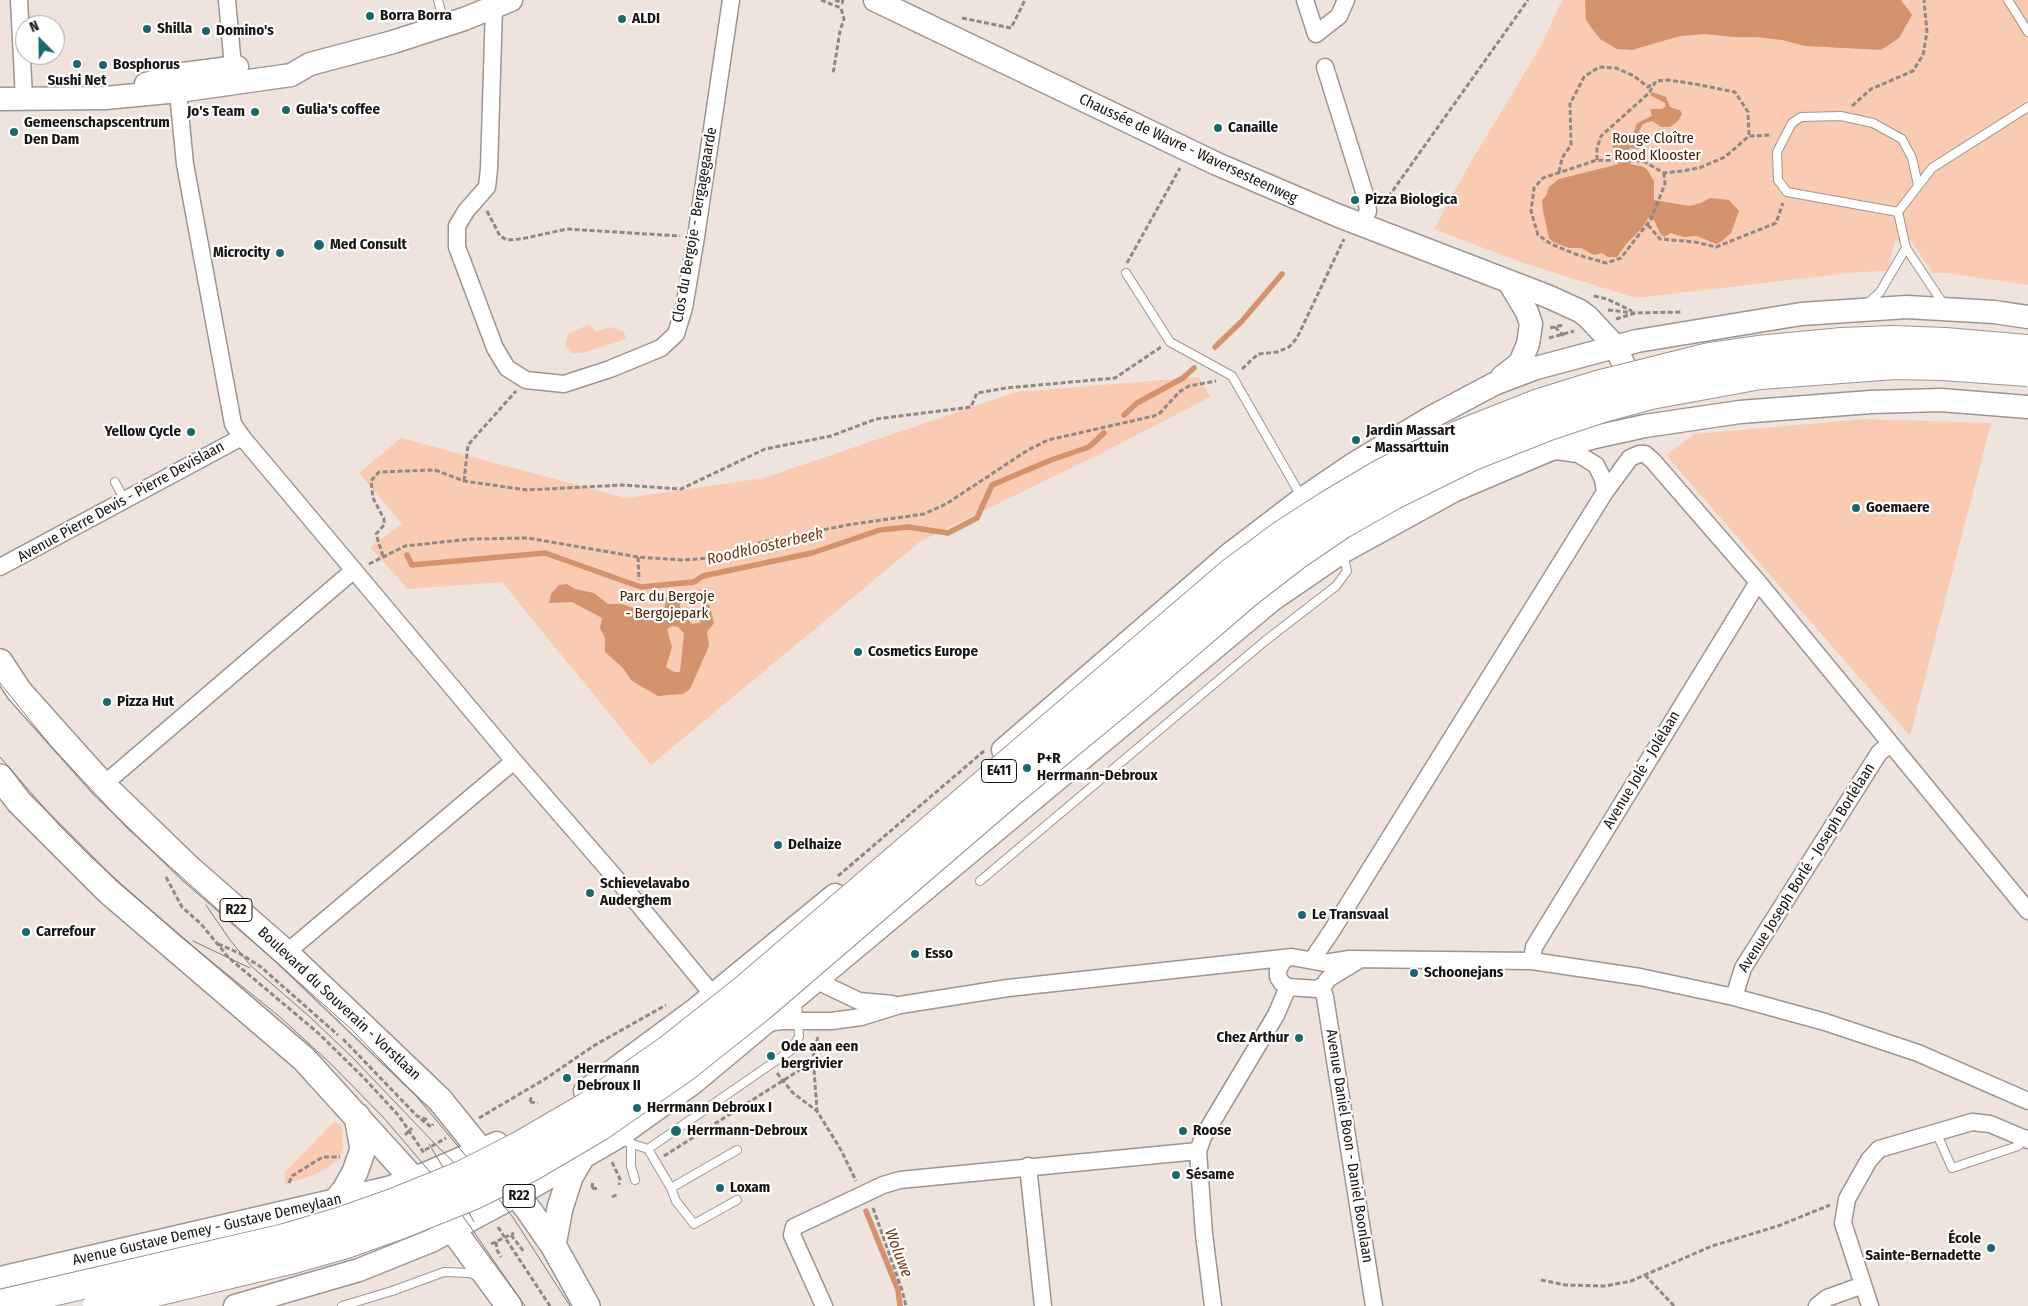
<!DOCTYPE html>
<meta charset="utf-8">
<style>
body{margin:0}
#map{position:relative;width:2028px;height:1306px;overflow:hidden;background:#efe4dd;font-family:"Fira Sans Condensed",sans-serif}
canvas{display:block}
.north{position:absolute;left:15px;top:15px;width:50px;height:50px;box-sizing:border-box;background:#fff;border:1px solid #a3a1a0;border-radius:50%;rotate:337deg;font-size:14px;font-weight:700;line-height:20px;text-align:center;color:#181412}
.north::after{content:'';display:block;margin:auto;width:18px;height:22px;background:#1a686c;clip-path:polygon(50% 0,100% 100%,50% 72%,0 100%)}
</style>
<div id="map">
<canvas width="2028" height="1306"></canvas>
<div class="north">N</div>
</div>
<script>
const context = document.querySelector('canvas').getContext('2d');
context.lineJoin = 'round';
function paint(path, color) {
  context.fillStyle = color;
  context.fill(path, 'evenodd');
}
function poly(rows) {
  const path = new Path2D();
  for (const r of rows) {
    path.moveTo(r[0], r[1]);
    for (let i = 2; i < r.length; i += 2) path.lineTo(r[i], r[i + 1]);
  }
  return path;
}
function strokePath(path, color, width, dash) {
  context.strokeStyle = color;
  context.lineWidth = width;
  context.lineCap = dash ? 'butt' : 'round';
  context.setLineDash(dash || []);
  context.stroke(path);
}
function label(font, color, halo, rows, align = 'center') {
  context.font = font + ' "Fira Sans Condensed",sans-serif';
  context.lineWidth = 4.5;
  context.setLineDash([]);
  context.textBaseline = 'middle';
  context.strokeStyle = halo;
  context.fillStyle = color;
  for (const [text, x, y, turn = 0] of rows) {
    context.save();
    context.translate(x, y);
    context.rotate((+turn || 0) * Math.PI / 180);
    context.textAlign = isNaN(turn) ? turn : align;
    if (halo) context.strokeText(text, 0, 0);
    context.fillText(text, 0, 0);
    context.restore();
  }
}
paint(poly([
 [1562,0,2028,0,2028,285,1948,273,1933,273,1910,240,1895,241,1888,271,1858,272,1636,298,1520,262,1434,229,1469,165,1541,46],
 [590,324,596,332,610,327,623,331,627,339,582,353,571,353,565,345,569,333],
 [1199,377,1210,397,1104,452,921,541,651,765,502,582,408,589,370,547,402,524,359,473,401,438,626,498,764,478,1016,392],
 [1865,419,1991,423,1910,736,1666,455,1694,434],
 [335,1121,342,1127,343,1147,340,1157,329,1167,314,1175,285,1184,285,1172]
]), '#f8cbb2');
paint(poly([
 [1585,0,1901,0,1912,15,1899,38,1881,50,1805,46,1782,40,1756,37,1732,37,1706,34,1680,36,1632,50,1617,49,1600,39,1586,20],
 [1652,92,1666,97,1670,107,1680,110,1682,114,1678,121,1670,127,1661,127,1652,121,1643,124,1639,131,1644,138,1643,145,1639,149,1630,148,1627,151,1629,154,1630,164,1644,167,1648,171,1654,181,1654,200,1690,206,1701,203,1710,198,1729,200,1739,211,1731,233,1722,241,1716,244,1697,236,1684,237,1671,233,1664,237,1660,233,1654,220,1648,218,1642,228,1626,244,1617,257,1608,257,1602,253,1594,255,1581,248,1569,248,1553,242,1549,238,1543,211,1542,200,1546,196,1549,187,1559,179,1619,164,1612,144,1613,137,1617,135,1626,137,1633,134,1637,123,1652,116,1650,109,1662,109,1665,107,1665,103,1650,95],
 [567,584,575,589,594,593,608,604,622,604,656,616,664,613,666,597,680,603,680,611,692,624,700,623,703,605,697,596,700,589,710,607,714,623,707,632,709,646,690,689,683,694,658,696,632,681,623,668,605,652,605,638,600,628,602,618,572,602,549,603,551,594,559,585],
 [672,626,678,627,684,633,680,672,674,672,666,667,672,647,667,629]
]), '#d4926d');
strokePath(poly([
 [1215,347,1242,321,1282,274],
 [1124,415,1137,403,1183,378,1194,368],
 [407,555,412,565,545,553,641,587,694,582,703,576,812,553,880,530,908,527,948,533,977,518,992,485,1051,460,1089,447,1104,433],
 [866,1211,898,1290,900,1306]
]), '#d4926d', 5.5);
const lane = poly([
 [438,0,444,23],
 [2008,0,2028,32],
 [1898,212,1787,192,1778,180,1777,152,1792,123,1801,117,1841,116,1873,123,1902,139,1912,158,1918,185],
 [1906,248,1898,212,1932,168,2028,107],
 [1126,273,1170,342,1232,376,1301,496],
 [1866,305,1880,292,1906,248,1944,305],
 [115,482,124,499],
 [980,881,1265,641,1336,586,1347,571,1343,555],
 [1936,1132,1952,1168,2018,1146,2023,1139],
 [620,1140,648,1149,671,1188,737,1150],
 [631,1143,631,1166,635,1180],
 [648,1149,790,1051,799,1037,797,1001],
 [671,1188,676,1201,694,1224,737,1200],
 [342,1306,392,1291,444,1272,469,1273,478,1276]
]);
const street = poly([
 [19,0,24,98],
 [227,0,233,67],
 [1305,0,1316,34,1339,16,1346,0],
 [494,7,489,169,487,187,466,211,457,226,457,247,495,348,507,368,526,380,564,384,610,369,661,348,676,334,684,308,696,237,731,0],
 [1325,67,1366,198,1368,211,1362,225],
 [177,82,185,164,233,424,242,437,514,761,633,898,713,995],
 [1556,451,1578,454,1596,465,1603,479,1605,492],
 [0,567,242,437],
 [103,785,354,570],
 [286,953,514,761],
 [1288,958,1283,961,1278,970,1278,977,1282,983,1288,987,1317,989,1324,985,1328,979,1356,962],
 [1312,960,1331,932,1605,492,1630,458,1639,454,1645,454,1653,461,1758,582,2028,911],
 [1532,961,1534,947,1758,582],
 [817,981,859,1001,892,1004],
 [1322,987,1325,997,1374,1306],
 [1734,997,1743,968,1879,753,1890,744],
 [767,1023,782,1021,832,1021,861,1017,900,1005,1008,988,1292,957,1324,963,1350,959,1532,961,1640,977,1734,997,1825,1022,1918,1053,2028,1101],
 [1028,1166,1043,1306],
 [824,1306,792,1235,794,1227,883,1185,900,1180,1198,1151],
 [1213,1306,1204,1234,1198,1151,1203,1137,1276,1015,1288,987],
 [1817,1306,1827,1298,1863,1285],
 [1870,1306,1843,1223,1847,1199,1869,1160,1879,1149,1972,1122,1990,1124,2028,1140]
]);
const secondary = poly([
 [875,0,1217,164,1339,216,1547,296,1580,311,1588,317,1615,346,1624,365,1633,392],
 [146,84,176,75,237,67],
 [0,99,105,98,179,91,291,75,310,64,393,42,464,19,511,0],
 [1502,377,1520,363,1528,344,1531,324,1527,312,1509,282],
 [1003,750,1230,554,1302,499,1352,465,1432,417,1494,384,1536,368,1637,341,1801,314,1907,307,1994,312,2028,317],
 [585,1091,696,1009,835,895],
 [0,1278,388,1188,413,1179,497,1143],
 [235,1306,359,1270,431,1241,539,1183,616,1138,693,1083,1272,600,1342,552,1453,491,1549,450,1595,437,1645,426,1740,412,1871,402,1941,400,2028,407]
]);
const primary = poly([
 [0,662,19,691,103,785,190,869,286,953,440,1100,528,1209,553,1245,587,1306],
 [0,777,19,802,108,891,304,1059,413,1179,453,1230,509,1306],
 [336,1201,345,1190,355,1172,363,1149,357,1116],
 [553,1245,560,1208,570,1177,580,1160]
]);
strokePath(lane, '#9f958f', 10);
strokePath(street, '#9f958f', 19);
strokePath(secondary, '#9f958f', 25);
strokePath(primary, '#9f958f', 28);
strokePath(poly([
 [821,0,841,8,844,19,840,31,833,74],
 [835,0,842,3,843,0],
 [962,18,1011,28,1025,0],
 [1852,106,1871,89,1913,71,1923,55,1927,32,1924,0],
 [1597,160,1597,148,1601,136,1649,93,1656,81,1668,80,1695,84,1735,92,1748,112,1749,136],
 [1559,172,1562,158,1571,145,1570,104,1584,77,1599,67,1616,68,1634,76,1648,87,1653,83],
 [1664,173,1665,184,1651,219,1621,258,1606,263,1575,254,1551,244,1538,235,1531,211,1534,188,1543,178,1597,160,1643,161,1664,173,1682,171,1699,168,1725,157,1749,136,1772,135],
 [1384,203,1528,0],
 [487,211,500,236,507,240,521,239,567,229,680,236],
 [1648,225,1660,239,1695,242,1716,247,1776,223,1783,203],
 [1127,263,1180,168],
 [1594,296,1607,299,1632,311],
 [1608,310,1635,313,1682,312],
 [1616,319,1635,313],
 [1555,327,1564,336],
 [1550,328,1563,325],
 [1549,338,1574,331],
 [1242,369,1258,354,1277,352,1289,347,1297,338,1344,239],
 [464,481,468,445,516,391],
 [383,556,376,534,384,525,384,519,373,498,371,481,379,472,435,470,464,481,527,490,622,485,681,489,765,449,831,436,876,419,971,407,977,393,1006,388,1115,378,1161,347],
 [638,557,639,580],
 [369,564,405,546,471,539,528,538,638,557,682,560,710,558,737,551,762,542,847,525,924,514,946,504,1028,450,1048,440,1154,416,1160,413,1179,392,1189,386,1216,381],
 [838,876,984,751],
 [166,877,182,907,201,924,229,958,317,1032,363,1077,399,1116,424,1153],
 [218,944,239,953,261,967,338,1035],
 [343,1039,417,1116,428,1120],
 [814,1070,817,1110],
 [777,1073,793,1093,817,1111,841,1150,856,1181],
 [530,1102,538,1103],
 [530,1102,532,1095],
 [479,1118,545,1079,595,1045,666,1005],
 [421,1121,422,1120,431,1127,433,1124],
 [405,1135,412,1128],
 [425,1150,446,1138],
 [664,1156,806,1066,814,1054,818,1036],
 [612,1162,620,1179,619,1185],
 [289,1183,292,1176,316,1161,323,1157,340,1157],
 [592,1188,593,1181],
 [592,1188,599,1189],
 [612,1197,618,1194],
 [873,1208,902,1290,906,1306],
 [498,1227,550,1306],
 [511,1235,524,1252],
 [496,1242,497,1250,501,1257],
 [491,1244,514,1233],
 [1645,1275,1674,1306],
 [1541,1280,1565,1285,1605,1286,1631,1281,1712,1246,1778,1226,1830,1205]
]), '#908884', 3, [5, 2.5]);
strokePath(lane, '#fff', 8);
strokePath(street, '#fff', 16);
strokePath(secondary, '#fff', 22);
strokePath(primary, '#fff', 25);
strokePath(poly([
 [0,683,50,745,128,829,352,1030,417,1097,466,1156,514,1219,570,1306],
 [0,757,59,825,93,859,181,937,280,1017,330,1063,384,1118,430,1172,467,1222,525,1306],
 [206,905,230,940,251,966,310,1017,352,1057,436,1145,489,1196],
 [193,941,250,968],
 [429,1144,458,1192,474,1222]
]), '#837b77', 1);
const highwayBridge = poly([
 [0,1304,285,1238,339,1222,393,1203,462,1175,519,1146,586,1107,669,1049,746,988,1233,571,1283,534,1328,505,1382,473,1463,433,1539,403,1597,385,1709,357,1758,350,1842,342,1892,340,1945,342,2028,349],
 [97,1306,290,1260,346,1244,402,1224,474,1195,531,1167,599,1127,684,1068,762,1006,1010,793,1136,689,1249,592,1297,555,1341,525,1394,495,1473,456,1549,426,1603,408,1651,395,1760,375,1895,365,1942,366,2028,372]
]);
strokePath(highwayBridge, '#9f958f', 30, []);
strokePath(highwayBridge, '#fff', 28);
for (const [x, y, r, color] of [
 [370,16,5,"#1a686c"],
 [622,19,5,"#1a686c"],
 [147,29,5,"#1a686c"],
 [206,31,5,"#1a686c"],
 [77,64,5,"#1a686c"],
 [103,65,5,"#1a686c"],
 [286,110,5,"#1a686c"],
 [255,112,5,"#1a686c"],
 [1218,128,5,"#1a686c"],
 [14,132,5,"#1a686c"],
 [1355,200,5,"#1a686c"],
 [319,245,6,"#1a686c"],
 [280,253,5,"#1a686c"],
 [191,432,5,"#1a686c"],
 [1356,440,5,"#1a686c"],
 [1856,508,5,"#1a686c"],
 [858,652,5,"#1a686c"],
 [107,702,5,"#1a686c"],
 [1027,768,5,"#1a686c"],
 [778,845,5,"#1a686c"],
 [590,893,5,"#1a686c"],
 [1302,915,5,"#1a686c"],
 [26,932,5,"#1a686c"],
 [915,954,5,"#1a686c"],
 [1414,973,5,"#1a686c"],
 [1299,1038,5,"#1a686c"],
 [771,1056,5,"#1a686c"],
 [567,1078,5,"#1a686c"],
 [637,1108,5,"#1a686c"],
 [676,1131,6,"#1a686c"],
 [1183,1131,5,"#1a686c"],
 [1176,1175,5,"#1a686c"],
 [720,1188,5,"#1a686c"],
 [1991,1248,5,"#1a686c"]
]) {
  const dot = new Path2D();
  dot.arc(x, y, r, 0, 2 * Math.PI);
  context.fillStyle = color;
  context.fill(dot);
  strokePath(dot, '#fff', 2);
}
for (const [x, y, w] of [
 [999,771,35],
 [236,910,32],
 [519,1196,32]
]) {
  const box = new Path2D();
  box.roundRect(x - w / 2, y - 11.5, w, 23, 4);
  context.fillStyle = '#fff';
  context.fill(box);
  strokePath(box, '#181412', 1);
}
label('bold 14px', '#181412', null, [
 ["E411",999,771],
 ["R22",236,910],
 ["R22",519,1196]
]);
label('bold 15px', '#181412', '#fff', [
 ["Borra Borra",380,16],
 ["ALDI",632,19],
 ["Shilla",157,29],
 ["Domino's",216,31],
 ["Bosphorus",113,65],
 ["Sushi Net",77,81,"center"],
 ["Gulia's coffee",296,110],
 ["Jo's Team",245,112,"right"],
 ["Gemeenschapscentrum",24,123],
 ["Den Dam",24,140],
 ["Canaille",1228,128],
 ["Pizza Biologica",1365,200],
 ["Med Consult",330,245],
 ["Microcity",270,253,"right"],
 ["Jardin Massart",1366,431],
 ["- Massarttuin",1366,448],
 ["Yellow Cycle",181,432,"right"],
 ["Goemaere",1866,508],
 ["Cosmetics Europe",868,652],
 ["Pizza Hut",117,702],
 ["P+R",1037,759],
 ["Herrmann-Debroux",1037,776],
 ["Delhaize",788,845],
 ["Schievelavabo",600,884],
 ["Auderghem",600,901],
 ["Le Transvaal",1312,915],
 ["Carrefour",36,932],
 ["Esso",925,954],
 ["Schoonejans",1424,973],
 ["Chez Arthur",1289,1038,"right"],
 ["Ode aan een",781,1047],
 ["bergrivier",781,1064],
 ["Herrmann",577,1069],
 ["Debroux II",577,1086],
 ["Herrmann Debroux I",647,1108],
 ["Herrmann-Debroux",687,1131],
 ["Roose",1193,1131],
 ["Sésame",1186,1175],
 ["Loxam",730,1188],
 ["École",1981,1239,"right"],
 ["Sainte-Bernadette",1981,1256,"right"]
], 'left');
label('15px', '#4c2105', '#fff', [
 ["Rouge Cloître",1653,139],
 ["- Rood Klooster",1653,156],
 ["Parc du Bergoje",667,597],
 ["- Bergojepark",667,614]
]);
label('15px', '#181412', '#fff', [
 ["Chaussée de Wavre - Waversesteenweg",1188,149,25],
 ["Clos du Bergoje - Bergagegaarde",695,225,-80],
 ["Avenue Pierre Devis - Pierre Devislaan",121,502,-29],
 ["Avenue Jolé - Jolélaan",1642,770,-59],
 ["Avenue Joseph Borlé - Joseph Borlélaan",1807,868,-58],
 ["Boulevard du Souverain - Vorstlaan",339,1004,43],
 ["Avenue Daniel Boon - Daniel Boonlaan",1349,1146,81],
 ["Avenue Gustave Demey - Gustave Demeylaan",207,1230,-13]
]);
label('italic 16px', '#773a11', '#fff', [
 ["Roodkloosterbeek",765,547,-13],
 ["Woluwe",898,1253,69]
]);
</script>
